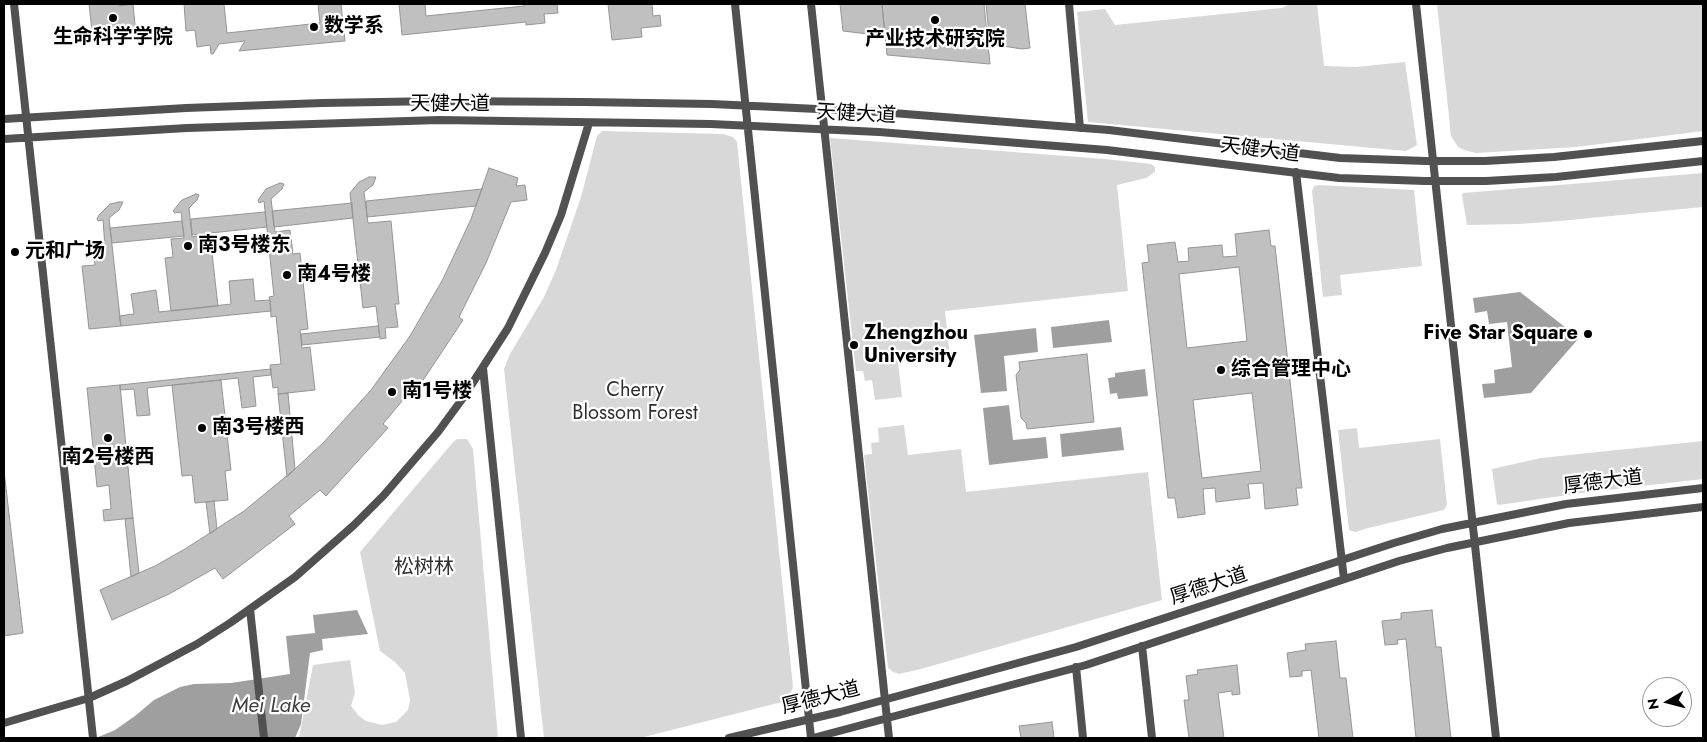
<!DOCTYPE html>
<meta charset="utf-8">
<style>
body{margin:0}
#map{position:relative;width:1707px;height:742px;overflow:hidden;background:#fff;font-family:Jost,sans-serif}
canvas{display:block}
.frame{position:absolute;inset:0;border:5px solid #000;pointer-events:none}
.north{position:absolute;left:1642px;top:677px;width:50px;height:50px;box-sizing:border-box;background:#fff;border:1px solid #999;border-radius:50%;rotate:262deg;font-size:14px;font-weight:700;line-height:20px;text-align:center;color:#000}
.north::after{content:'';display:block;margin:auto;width:18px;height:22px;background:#000;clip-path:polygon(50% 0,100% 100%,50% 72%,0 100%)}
</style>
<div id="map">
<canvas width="1707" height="742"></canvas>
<div class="frame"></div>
<div class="north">N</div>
</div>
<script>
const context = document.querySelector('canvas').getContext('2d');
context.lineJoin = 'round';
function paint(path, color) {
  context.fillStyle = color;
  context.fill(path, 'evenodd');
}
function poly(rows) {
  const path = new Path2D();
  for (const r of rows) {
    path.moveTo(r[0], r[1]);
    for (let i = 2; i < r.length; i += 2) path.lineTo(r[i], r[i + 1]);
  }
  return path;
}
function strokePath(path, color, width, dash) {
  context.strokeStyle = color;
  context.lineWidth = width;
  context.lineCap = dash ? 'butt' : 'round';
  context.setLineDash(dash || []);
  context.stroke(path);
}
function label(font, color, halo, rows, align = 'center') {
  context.font = font + ' Jost,"Noto Sans SC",sans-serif';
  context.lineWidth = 4.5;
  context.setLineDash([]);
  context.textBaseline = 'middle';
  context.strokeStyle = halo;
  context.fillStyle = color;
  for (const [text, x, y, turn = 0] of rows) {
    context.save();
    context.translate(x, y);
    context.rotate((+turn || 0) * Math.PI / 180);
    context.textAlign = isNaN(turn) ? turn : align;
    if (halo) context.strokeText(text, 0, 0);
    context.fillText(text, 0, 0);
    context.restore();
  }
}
paint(poly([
 [1290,4,1317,4,1324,66,1356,67,1405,62,1417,145,1406,151,1088,122,1077,12,1105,9,1115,25,1282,8],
 [1437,4,1703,4,1703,131,1576,147,1476,153,1464,150,1458,147,1451,136],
 [602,131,723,134,733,137,737,142,793,687,789,697,782,702,640,738,544,738,504,369,510,354,544,297,556,270,581,197,597,136],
 [830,138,1105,159,1151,164,1155,167,1155,172,1146,178,1117,185,1128,291,945,311,950,357,898,362,902,397,875,400,872,380,865,381,863,371,856,371],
 [1703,173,1703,207,1560,221,1519,224,1467,225,1462,195,1463,193],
 [1319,185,1414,190,1422,266,1340,275,1342,295,1323,297,1312,191,1314,186],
 [904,425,908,455,961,449,966,492,1148,472,1162,600,921,669,899,674,893,672,888,668,864,455,872,454,871,443,879,442,878,428],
 [1357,428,1359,448,1440,439,1447,505,1444,510,1368,528,1355,532,1349,530,1338,430],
 [458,439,467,439,473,449,498,738,299,738,313,665,350,660,355,693,351,706,359,716,366,721,382,725,396,722,408,710,410,700,405,673,395,662,380,651,360,552,454,441],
 [1703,441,1703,479,1581,493,1499,505,1497,504,1492,469,1541,458]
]), '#d8d8d8');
paint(poly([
 [1520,292,1579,338,1531,393,1484,398,1482,384,1495,383,1494,370,1512,367,1507,322,1489,324,1487,311,1475,313,1473,298],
 [1109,320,1112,342,1053,348,1051,327],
 [1036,328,1038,352,1004,356,1007,391,981,393,974,335],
 [1145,369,1148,396,1118,399,1117,393,1110,394,1108,378,1115,377,1115,373],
 [1009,405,1013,440,1046,437,1048,458,989,465,983,408],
 [1121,427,1124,450,1062,457,1060,434],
 [357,610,368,634,322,639,323,650,310,653,301,724,295,738,218,738,207,737,205,738,96,738,115,730,135,716,154,700,180,687,194,684,231,683,290,674,286,636,315,633,313,615]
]), '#9f9f9f');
const building = poly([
 [89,4,119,4,119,6,133,4,136,35,106,38,105,30,92,31,89,4],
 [184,4,224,4,227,33,320,23,318,4,341,4,345,41,239,51,245,41,219,44,213,54,211,54,210,45,197,47,195,30,186,31,184,4],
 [399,4,425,4,426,16,524,6,524,4,557,4,558,13,544,14,545,23,526,25,526,22,402,35,399,4],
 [608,4,652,4,653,16,660,15,661,26,641,28,642,37,612,40,608,4],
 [840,4,882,4,885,36,843,31,840,4],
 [882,4,984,4,990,64,887,55,882,4],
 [986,4,1025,4,1030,48,1022,49,990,44,986,4],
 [489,168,518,178,516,186,525,185,527,200,511,202,486,263,459,317,463,320,412,397,407,395,383,424,388,428,326,496,320,490,289,516,295,524,223,579,215,568,169,594,112,620,100,590,155,566,185,549,244,511,295,469,324,442,371,390,410,336,443,279,471,219,489,168],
 [369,177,376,177,373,185,364,192,368,223,391,221,399,304,395,304,398,327,385,328,386,338,380,339,376,306,363,308,350,193,359,182,369,177],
 [280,183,284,184,282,189,271,199,275,232,290,230,293,254,300,253,308,329,300,330,302,348,310,347,315,390,278,394,278,387,273,388,270,365,281,364,276,316,271,317,270,300,269,297,274,296,264,201,259,203,258,200,266,189,280,183],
 [482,189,476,206,367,217,366,201,482,189],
 [196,194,199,195,197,200,189,208,192,237,204,235,206,254,212,253,218,306,171,311,165,258,173,257,171,239,184,238,181,212,175,213,173,211,182,200,196,194],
 [119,202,123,202,119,210,109,218,121,326,89,329,82,266,95,265,93,248,105,247,103,220,98,221,97,219,99,215,110,204,119,202],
 [352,203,353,218,274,227,272,211,352,203],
 [265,212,267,227,192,235,191,219,265,212],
 [182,221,184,236,112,243,110,228,182,221],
 [1269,230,1271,246,1275,246,1302,488,1296,488,1298,505,1265,509,1263,483,1248,484,1250,498,1216,502,1215,488,1203,489,1205,514,1178,518,1175,498,1168,498,1142,263,1149,262,1147,245,1175,242,1178,262,1189,261,1188,248,1222,245,1223,257,1237,256,1235,234,1269,230],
 [1239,267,1247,341,1187,348,1179,274,1239,267],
 [1252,393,1261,471,1202,478,1193,400,1252,393],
 [253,279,255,301,270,300,271,311,121,326,119,316,134,314,131,294,156,290,159,312,231,304,229,281,253,279],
 [378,326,380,337,302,345,301,334,378,326],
 [1087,354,1094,422,1027,429,1026,423,1021,418,1016,375,1020,370,1019,362,1087,354],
 [271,369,271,375,253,377,256,406,242,408,238,378,147,388,150,415,137,416,134,389,120,390,120,385,271,369],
 [221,380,231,470,225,471,228,500,195,503,192,475,182,476,172,385,221,380],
 [120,385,133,518,104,521,103,510,111,509,109,485,97,487,87,388,120,385],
 [288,393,295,469,287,477,278,394,288,393],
 [4,471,23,633,4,636,4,471],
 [214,501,217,529,210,534,206,502,214,501],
 [133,518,139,573,131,577,125,519,133,518],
 [1432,610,1436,647,1441,647,1451,738,1416,738,1406,639,1397,640,1398,644,1385,645,1382,621,1401,619,1401,613,1432,610],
 [1336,641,1340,678,1346,678,1353,738,1319,738,1311,670,1302,671,1302,676,1290,677,1287,653,1306,650,1305,644,1336,641],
 [1237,665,1240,694,1232,695,1232,691,1218,693,1224,738,1189,738,1184,700,1189,700,1186,676,1198,674,1197,670,1237,665],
 [1052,722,1054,738,1021,738,1019,726,1052,722]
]);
paint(building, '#c0c0c0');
strokePath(building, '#959595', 1);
strokePath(poly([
 [14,4,93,738],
 [735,4,811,738],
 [811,4,889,738],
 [1069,4,1080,128],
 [1416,4,1496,738],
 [4,119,186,108,322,103,439,101,583,102,712,104,880,112,1109,130,1340,158,1426,161,1485,161,1554,157,1703,141],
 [4,139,187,128,439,120,711,124,879,132,1107,150,1339,178,1425,181,1486,181,1556,177,1703,161],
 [1296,172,1344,579],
 [483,368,521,738],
 [250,609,264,738],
 [1142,646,1152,738],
 [1076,667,1083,738],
 [4,723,89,698,127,681,197,644,230,623,295,577,354,525,384,495,438,432,463,398,508,328,545,253,561,215,589,123],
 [729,738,840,712,1076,647,1394,543,1442,529,1566,504,1703,488],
 [813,738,1086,665,1399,561,1447,548,1569,523,1703,507]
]), '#515151', 8);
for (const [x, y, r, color] of [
 [113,18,5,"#000"],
 [935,20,5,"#000"],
 [314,27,5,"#000"],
 [188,246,5,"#000"],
 [15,252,5,"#000"],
 [287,275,5,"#000"],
 [1588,334,5,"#000"],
 [854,345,5,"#000"],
 [1221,370,5,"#000"],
 [392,392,5,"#000"],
 [202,428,5,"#000"],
 [108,438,5,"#000"]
]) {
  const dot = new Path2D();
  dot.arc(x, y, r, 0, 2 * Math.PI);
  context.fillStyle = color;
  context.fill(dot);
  strokePath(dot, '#fff', 2);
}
label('bold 20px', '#000', '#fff', [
 ["数学系",324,27],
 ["生命科学学院",113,38,"center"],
 ["产业技术研究院",935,40,"center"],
 ["南3号楼东",198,246],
 ["元和广场",25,252],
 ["南4号楼",297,275],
 ["Zhengzhou",864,334],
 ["University",864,357],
 ["Five Star Square",1578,334,"right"],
 ["综合管理中心",1231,370],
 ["南1号楼",402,392],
 ["南3号楼西",212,428],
 ["南2号楼西",108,458,"center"]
], 'left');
label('20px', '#000', '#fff', [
 ["天健大道",450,105],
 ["天健大道",856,115,3],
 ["天健大道",1260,151,7],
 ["厚德大道",1603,483,-7],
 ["厚德大道",1209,587,-18],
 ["厚德大道",821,699,-14]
]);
label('20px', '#2f2f2f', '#fff', [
 ["Cherry",635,391],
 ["Blossom Forest",635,414],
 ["松树林",424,568]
]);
label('italic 21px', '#404040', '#fff', [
 ["Mei Lake",271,707]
]);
</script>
